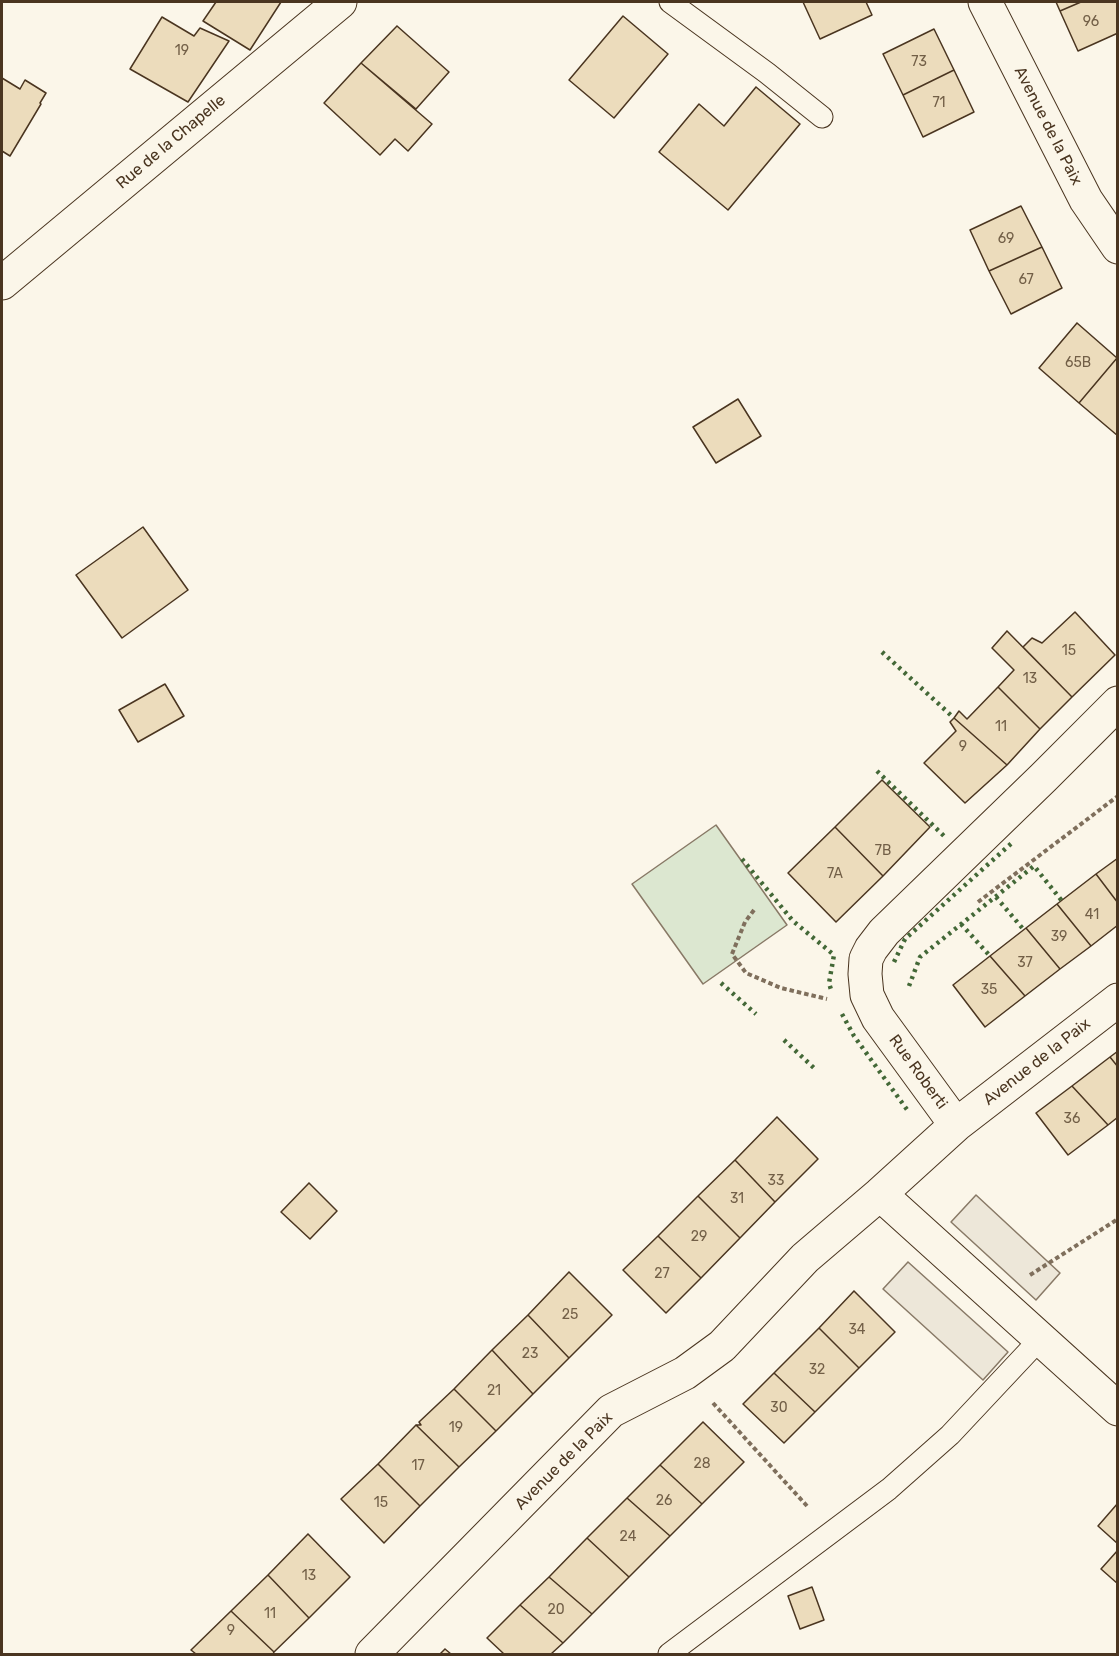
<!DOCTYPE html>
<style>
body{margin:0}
#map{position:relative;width:1119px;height:1656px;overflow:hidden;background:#fbf6e9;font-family:Rubik,sans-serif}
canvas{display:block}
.frame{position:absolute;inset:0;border:3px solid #4a3520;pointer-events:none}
</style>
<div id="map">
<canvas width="1119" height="1656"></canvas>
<div class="frame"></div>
</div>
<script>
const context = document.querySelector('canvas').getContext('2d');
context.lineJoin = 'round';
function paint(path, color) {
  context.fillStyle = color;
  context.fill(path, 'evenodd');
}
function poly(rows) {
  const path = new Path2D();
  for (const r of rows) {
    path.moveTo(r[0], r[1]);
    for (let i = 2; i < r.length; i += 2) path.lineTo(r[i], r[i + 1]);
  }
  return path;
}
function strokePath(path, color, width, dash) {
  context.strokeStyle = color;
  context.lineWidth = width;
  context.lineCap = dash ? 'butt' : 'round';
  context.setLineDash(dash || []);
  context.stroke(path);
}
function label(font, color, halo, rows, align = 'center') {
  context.font = font + ' Rubik,sans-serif';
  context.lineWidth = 4.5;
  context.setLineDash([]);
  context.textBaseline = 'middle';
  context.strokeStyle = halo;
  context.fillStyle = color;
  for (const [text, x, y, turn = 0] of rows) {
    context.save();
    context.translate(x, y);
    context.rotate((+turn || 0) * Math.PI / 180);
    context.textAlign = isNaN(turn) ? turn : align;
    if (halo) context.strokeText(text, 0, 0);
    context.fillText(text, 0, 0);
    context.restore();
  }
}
const green = poly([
 [716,825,787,925,703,984,632,884,716,825]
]);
paint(green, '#dce7d0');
strokePath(green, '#887966', 1.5);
const parking = poly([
 [976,1195,1060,1273,1036,1300,951,1222,976,1195],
 [908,1262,1008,1352,983,1380,883,1289,908,1262]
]);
paint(parking, '#ede7d9');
strokePath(parking, '#887966', 1.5);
const building = poly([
 [216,2,281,2,250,50,203,21,216,2],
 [803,2,866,2,872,15,820,39,803,2],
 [1056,2,1081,2,1060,11,1056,2],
 [1081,2,1117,2,1118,33,1078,51,1060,11,1081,2],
 [623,16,668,54,614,118,569,80,623,16],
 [162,17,194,36,200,28,229,41,188,102,130,69,162,17],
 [397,26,449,72,416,109,361,63,397,26],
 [934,29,954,70,903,95,883,54,934,29],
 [361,63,432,124,408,151,395,139,380,155,324,103,361,63],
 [954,70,974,112,923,137,903,95,954,70],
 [2,78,20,89,25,80,46,93,40,103,41,104,10,156,2,151,2,78],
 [756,87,800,124,728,210,659,152,699,104,724,126,756,87],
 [1021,206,1042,247,989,271,970,230,1021,206],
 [1042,247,1062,288,1011,314,989,271,1042,247],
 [1077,323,1117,358,1079,403,1039,368,1077,323],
 [1117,358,1118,358,1118,436,1079,403,1117,358],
 [738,399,761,436,716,463,693,427,738,399],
 [143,527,188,590,122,638,76,575,143,527],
 [1075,612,1115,655,1072,697,1023,647,1032,638,1042,643,1075,612],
 [1007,631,1072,697,1040,729,998,687,1014,670,992,648,1007,631],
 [165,684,184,716,138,742,119,710,165,684],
 [998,687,1040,729,1007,765,954,718,959,711,967,719,998,687],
 [954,718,1007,765,965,803,924,763,956,731,950,722,954,718],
 [882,780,930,827,883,876,835,827,882,780],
 [835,827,883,876,836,922,788,873,835,827],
 [1118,858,1118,903,1096,874,1118,858],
 [1096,874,1118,903,1118,925,1091,946,1057,904,1096,874],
 [1057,904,1091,946,1060,969,1026,928,1057,904],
 [1026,928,1060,969,1025,996,990,956,1026,928],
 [990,956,1025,996,985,1027,953,985,990,956],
 [1118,1051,1118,1067,1110,1057,1118,1051],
 [1110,1057,1118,1067,1118,1117,1108,1125,1072,1086,1110,1057],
 [1072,1086,1108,1125,1068,1155,1036,1113,1072,1086],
 [777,1117,818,1159,775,1202,735,1160,777,1117],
 [735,1160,775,1202,740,1238,698,1196,735,1160],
 [309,1183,337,1211,310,1239,281,1212,309,1183],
 [698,1196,740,1238,701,1278,658,1236,698,1196],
 [658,1236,701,1278,666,1313,623,1270,658,1236],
 [569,1272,612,1315,569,1358,528,1315,569,1272],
 [854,1291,895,1332,859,1368,819,1328,854,1291],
 [528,1315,569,1358,533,1394,492,1350,528,1315],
 [819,1328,859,1368,815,1412,774,1373,819,1328],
 [492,1350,533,1394,496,1431,454,1389,492,1350],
 [774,1373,815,1412,784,1443,743,1404,774,1373],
 [454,1389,496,1431,459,1467,416,1425,421,1425,419,1422,454,1389],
 [703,1422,744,1462,702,1504,660,1465,703,1422],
 [416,1425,459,1467,420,1506,378,1464,416,1425],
 [378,1464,420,1506,384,1543,341,1499,378,1464],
 [660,1465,702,1504,670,1536,627,1498,660,1465],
 [627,1498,670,1536,629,1577,587,1538,627,1498],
 [1118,1503,1118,1544,1098,1526,1118,1503],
 [308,1534,350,1577,309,1618,268,1575,308,1534],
 [587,1538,629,1577,592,1614,549,1577,587,1538],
 [1118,1550,1118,1584,1101,1569,1118,1550],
 [268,1575,309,1618,274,1652,231,1611,268,1575],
 [549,1577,592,1614,563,1643,520,1605,549,1577],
 [812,1587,824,1620,800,1629,788,1596,812,1587],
 [520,1605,563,1643,551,1654,504,1654,487,1638,520,1605],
 [231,1611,274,1652,273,1654,196,1654,191,1650,231,1611],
 [445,1649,451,1654,440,1654,445,1649]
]);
paint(building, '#ecdcbc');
strokePath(building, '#4a3520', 1.5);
const lane = poly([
 [670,2,767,73,822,117],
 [669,1654,889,1489,950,1435,1041,1338]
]);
const street = poly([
 [985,2,1086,200,1118,247],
 [2,283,340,2],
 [1118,1000,956,1125,880,1194,1118,1409],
 [956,1125,878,1018,867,995,865,974,866,959,871,949,884,932,1043,778,1118,703],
 [372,1654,611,1411,685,1373,722,1346,805,1258,880,1194]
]);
strokePath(lane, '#4a3520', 23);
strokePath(street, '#4a3520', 35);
strokePath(poly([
 [978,902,1118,796],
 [754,910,745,922,732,954,746,973,781,988,827,999],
 [1030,1275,1118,1219],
 [713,1403,807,1506]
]), '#7f6f5c', 4, [4.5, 3]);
strokePath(lane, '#fbf6e9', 21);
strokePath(street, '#fbf6e9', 33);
strokePath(poly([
 [882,652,954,718],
 [877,771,944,836],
 [742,859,793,921,834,955,829,983,832,993],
 [996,897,1024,930],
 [961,924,990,956],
 [894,962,905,939,1014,841],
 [721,983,756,1014],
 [909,986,920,957,1034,866,1062,901],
 [842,1014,854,1036,908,1111],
 [784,1040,814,1068]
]), '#436837', 4.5, [3, 4.5]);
label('14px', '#725f47', null, [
 ["96",1091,22],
 ["19",182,51],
 ["73",919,62],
 ["71",939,103],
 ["69",1006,239],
 ["67",1026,280],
 ["65B",1078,363],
 ["15",1069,651],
 ["13",1030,679],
 ["11",1001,727],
 ["9",963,747],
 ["7B",883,851],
 ["7A",835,874],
 ["41",1092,915],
 ["39",1059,937],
 ["37",1025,963],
 ["35",989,990],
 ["36",1072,1119],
 ["33",776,1181],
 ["31",737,1199],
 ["29",699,1237],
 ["27",662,1274],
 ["25",570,1315],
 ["34",857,1330],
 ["23",530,1354],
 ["32",817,1370],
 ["21",494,1391],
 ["30",779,1408],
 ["19",456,1428],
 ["28",702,1464],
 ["17",418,1466],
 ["26",664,1501],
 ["15",381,1503],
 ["24",628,1537],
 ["13",309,1576],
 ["20",556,1610],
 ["11",270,1614],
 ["9",231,1631]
]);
label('16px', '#4a3520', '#fbf6e9', [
 ["Avenue de la Paix",1048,126,63],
 ["Rue de la Chapelle",171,142,-40],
 ["Avenue de la Paix",1037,1062,-38],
 ["Rue Roberti",918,1072,54],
 ["Avenue de la Paix",564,1461,-45]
]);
</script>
